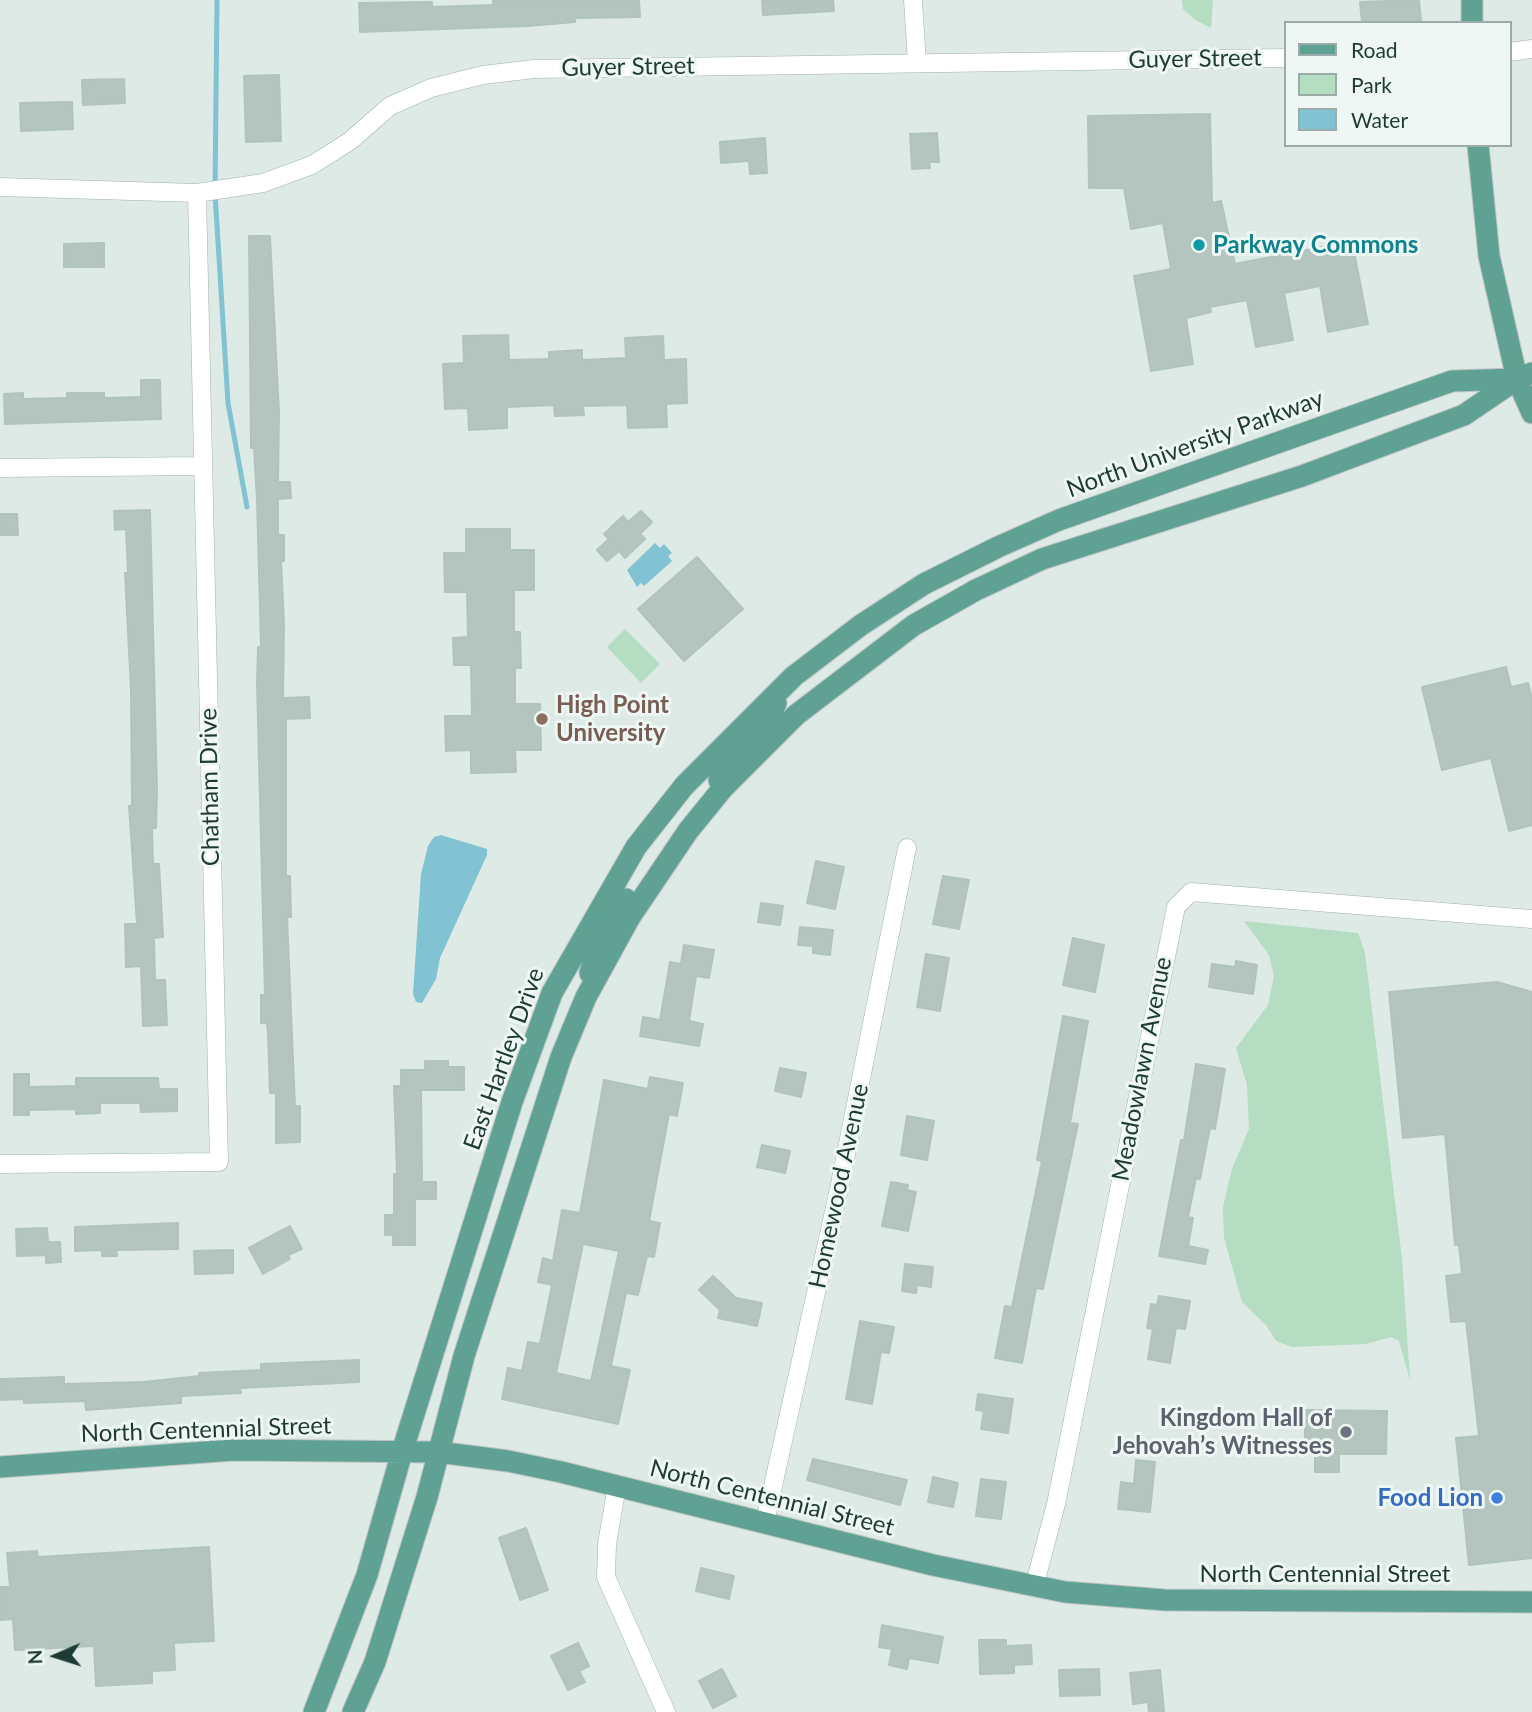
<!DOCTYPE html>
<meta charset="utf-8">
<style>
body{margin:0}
#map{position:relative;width:1532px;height:1712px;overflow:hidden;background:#ddeae5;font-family:Lato,sans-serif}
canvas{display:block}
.legend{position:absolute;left:1284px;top:21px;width:228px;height:126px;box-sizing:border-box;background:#eef7f3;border:2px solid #9baba7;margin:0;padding:9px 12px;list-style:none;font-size:21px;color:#1e3a34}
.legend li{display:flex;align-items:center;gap:14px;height:35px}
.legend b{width:35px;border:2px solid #9baba7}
.north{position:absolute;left:21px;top:1621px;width:70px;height:70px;-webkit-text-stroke:5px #eef7f3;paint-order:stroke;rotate:267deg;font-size:19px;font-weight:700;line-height:28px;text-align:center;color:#1e3a34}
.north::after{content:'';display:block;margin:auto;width:24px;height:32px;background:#1e3a34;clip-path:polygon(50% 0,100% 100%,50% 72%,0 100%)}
</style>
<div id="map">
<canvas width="1532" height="1712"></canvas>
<ul class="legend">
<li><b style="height:9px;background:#5fa294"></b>Road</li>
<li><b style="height:19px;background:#b4ddc1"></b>Park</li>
<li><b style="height:19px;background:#81c2d3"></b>Water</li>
</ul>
<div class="north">N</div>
</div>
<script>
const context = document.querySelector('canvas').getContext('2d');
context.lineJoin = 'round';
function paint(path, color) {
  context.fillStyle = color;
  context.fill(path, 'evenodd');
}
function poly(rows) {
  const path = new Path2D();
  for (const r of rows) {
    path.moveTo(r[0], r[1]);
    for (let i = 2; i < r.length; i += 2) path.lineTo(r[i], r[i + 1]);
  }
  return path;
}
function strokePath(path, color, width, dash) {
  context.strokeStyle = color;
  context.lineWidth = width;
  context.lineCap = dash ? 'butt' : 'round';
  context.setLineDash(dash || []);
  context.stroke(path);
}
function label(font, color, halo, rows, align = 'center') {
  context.font = font + ' Lato,sans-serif';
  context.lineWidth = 6;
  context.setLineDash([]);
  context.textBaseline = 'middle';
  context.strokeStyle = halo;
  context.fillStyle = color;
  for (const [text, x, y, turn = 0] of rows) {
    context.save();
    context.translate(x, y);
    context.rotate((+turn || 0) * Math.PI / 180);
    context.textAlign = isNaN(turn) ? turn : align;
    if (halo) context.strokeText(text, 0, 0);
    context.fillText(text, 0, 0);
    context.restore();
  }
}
paint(poly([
 [1182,0,1213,0,1211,28,1195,20,1183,9],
 [625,629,660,664,641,683,607,647],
 [1244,921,1358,933,1365,953,1402,1259,1410,1380,1399,1341,1391,1337,1366,1344,1292,1347,1276,1341,1266,1325,1242,1302,1224,1238,1223,1207,1232,1169,1249,1129,1247,1085,1236,1048,1268,1005,1274,976,1269,955]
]), '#b4ddc1');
paint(poly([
 [655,543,660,548,664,544,672,553,668,556,672,561,644,586,641,583,637,587,627,570],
 [441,835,487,849,487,855,440,958,436,979,422,1003,416,1002,413,994,421,874,428,846,434,837]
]), '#81c2d3');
strokePath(poly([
 [217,0,215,193,228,403,247,507]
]), '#81c2d3', 5);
const building = poly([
 [517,0,639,0,640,17,575,18,575,22,528,26,360,32,359,3,432,2,432,7,493,5,493,1,517,0],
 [762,0,833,0,834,11,763,15,762,0],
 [1419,0,1421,21,1362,23,1360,2,1419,0],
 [279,75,281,141,246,142,244,76,279,75],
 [124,79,125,103,83,105,82,80,124,79],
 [72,102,73,129,21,131,20,103,72,102],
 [1210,114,1212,203,1221,201,1235,264,1352,241,1368,324,1328,332,1320,286,1284,293,1293,340,1256,347,1247,300,1210,307,1211,312,1186,318,1193,364,1151,371,1134,276,1171,269,1163,223,1131,229,1124,188,1089,188,1088,116,1210,114],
 [937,133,939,162,929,162,930,168,912,169,910,134,937,133],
 [765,138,767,173,750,174,749,161,721,163,720,142,765,138],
 [249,236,270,236,279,412,278,482,290,482,291,498,278,499,278,535,284,535,284,561,281,561,284,624,283,698,309,697,310,718,286,719,286,876,290,876,291,917,287,917,295,1106,300,1106,300,1142,276,1143,276,1093,270,1093,268,1034,267,1023,261,1023,261,995,265,995,257,683,258,647,261,647,257,499,254,448,251,448,249,236],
 [104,243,104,267,64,267,64,244,104,243],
 [508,335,509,360,549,359,549,352,582,350,582,360,626,358,625,338,663,336,664,360,686,359,687,403,666,404,667,427,628,428,627,405,583,406,584,415,555,416,554,405,507,407,507,428,469,430,468,408,445,409,443,364,464,363,463,336,508,335],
 [141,380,160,380,161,419,5,424,4,394,23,393,23,399,67,398,67,393,104,393,104,398,141,397,141,380],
 [150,510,157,791,156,828,152,828,153,864,159,864,163,937,154,938,155,980,165,980,167,1025,143,1026,141,966,126,967,125,924,137,924,129,806,132,806,131,690,125,573,128,573,126,529,115,530,114,511,150,510],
 [641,511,652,522,640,534,645,539,625,558,619,551,607,561,597,550,609,539,604,534,623,516,628,522,641,511],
 [0,514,17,514,18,535,0,535,0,514],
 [466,529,510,529,510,550,534,550,534,590,514,590,514,632,520,632,521,668,515,668,515,704,540,704,541,750,515,750,516,772,471,773,471,750,446,751,445,716,472,716,471,665,454,665,453,638,468,637,467,592,445,592,444,553,466,553,466,529],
 [697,557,743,609,684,661,638,609,697,557],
 [1506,667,1511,687,1528,683,1532,699,1532,825,1509,831,1491,758,1442,770,1422,687,1506,667],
 [816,861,844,867,835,909,807,903,816,861],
 [943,876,969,880,959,929,933,924,943,876],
 [761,903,783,906,780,925,758,922,761,903],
 [800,927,833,930,830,955,813,953,813,946,798,945,800,927],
 [1073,938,1104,945,1095,992,1063,985,1073,938],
 [684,945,714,950,709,978,696,976,689,1021,703,1024,699,1046,640,1036,643,1017,660,1020,670,962,681,964,684,945],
 [926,954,949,958,940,1011,917,1007,926,954],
 [1236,961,1257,965,1253,994,1209,987,1212,964,1235,967,1236,961],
 [1497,982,1532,992,1532,1558,1469,1565,1456,1438,1479,1436,1466,1321,1451,1322,1446,1276,1462,1274,1459,1245,1455,1245,1445,1134,1403,1138,1389,992,1497,982],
 [1063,1016,1088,1021,1070,1123,1078,1124,1043,1289,1036,1288,1022,1363,995,1358,1005,1306,1012,1307,1042,1161,1037,1160,1063,1016],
 [425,1061,448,1061,448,1067,464,1067,464,1090,421,1090,422,1182,436,1182,436,1199,415,1199,415,1245,393,1245,393,1235,385,1235,385,1215,394,1215,394,1174,397,1174,394,1086,401,1086,401,1070,425,1070,425,1061],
 [1196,1064,1225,1069,1215,1129,1210,1128,1200,1179,1196,1178,1188,1217,1193,1218,1188,1246,1208,1250,1205,1264,1159,1256,1181,1140,1184,1140,1196,1064],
 [780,1068,806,1073,801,1097,775,1091,780,1068],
 [14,1074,29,1074,29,1087,76,1086,76,1078,158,1078,159,1089,177,1089,177,1111,141,1112,140,1103,100,1103,100,1113,76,1114,76,1109,29,1110,29,1115,14,1115,14,1074],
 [650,1077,683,1083,677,1116,669,1114,649,1221,660,1223,654,1257,647,1256,638,1295,626,1293,611,1366,630,1370,618,1424,502,1399,508,1368,522,1371,528,1342,540,1344,552,1285,538,1282,543,1258,553,1261,562,1210,580,1213,604,1080,648,1089,650,1077],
 [583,1244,619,1251,591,1381,556,1373,583,1244],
 [907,1116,934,1121,927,1160,901,1155,907,1116],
 [762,1145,790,1151,785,1173,757,1167,762,1145],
 [891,1182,908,1185,907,1190,916,1192,908,1231,882,1226,891,1182],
 [178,1223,178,1249,116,1250,117,1256,102,1256,102,1250,75,1251,75,1227,178,1223],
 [290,1226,302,1249,288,1255,290,1259,263,1274,249,1248,290,1226],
 [47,1228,48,1242,60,1242,61,1262,46,1263,46,1255,17,1256,16,1229,47,1228],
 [233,1250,233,1273,195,1274,194,1251,233,1250],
 [905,1264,933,1267,931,1287,917,1285,916,1293,902,1291,905,1264],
 [713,1276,736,1298,762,1303,757,1326,718,1318,720,1310,699,1290,713,1276],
 [1159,1296,1190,1301,1185,1329,1176,1328,1170,1363,1148,1359,1153,1329,1147,1328,1151,1304,1157,1305,1159,1296],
 [860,1321,894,1327,889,1353,881,1352,872,1404,846,1399,860,1321],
 [359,1360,359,1382,240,1388,241,1393,181,1396,181,1403,86,1410,85,1401,24,1403,24,1399,0,1400,0,1379,64,1377,64,1384,144,1382,199,1376,199,1373,261,1370,261,1364,359,1360],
 [978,1394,1013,1399,1008,1433,981,1429,984,1411,976,1410,978,1394],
 [1305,1410,1387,1411,1386,1454,1339,1454,1339,1472,1315,1472,1315,1452,1305,1453,1305,1410],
 [813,1459,907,1480,900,1505,807,1480,813,1459],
 [1136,1460,1155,1462,1150,1512,1118,1509,1121,1482,1134,1484,1136,1460],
 [933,1477,958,1483,953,1507,928,1502,933,1477],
 [981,1479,1006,1482,1001,1519,976,1516,981,1479],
 [526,1528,548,1590,520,1600,499,1538,526,1528],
 [209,1547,214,1641,174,1643,175,1670,152,1671,152,1683,96,1686,94,1646,15,1650,13,1619,0,1620,0,1587,10,1587,7,1553,37,1551,38,1557,209,1547],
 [701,1568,734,1576,729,1599,696,1591,701,1568],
 [882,1625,943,1637,938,1663,909,1658,907,1669,889,1665,892,1649,879,1647,882,1625],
 [979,1640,1006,1640,1006,1646,1031,1645,1032,1664,1014,1665,1014,1673,980,1674,979,1640],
 [578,1643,589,1666,579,1671,585,1682,568,1690,551,1656,578,1643],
 [722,1669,736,1696,713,1708,699,1681,722,1669],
 [1099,1669,1100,1695,1060,1696,1059,1670,1099,1669],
 [1160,1670,1164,1712,1149,1712,1148,1702,1133,1704,1130,1673,1160,1670]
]);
paint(building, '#b3c5be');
strokePath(building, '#b0c4bc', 2);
const minor = poly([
 [913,0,917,63],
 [1509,52,1532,49],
 [0,187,197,193,263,183,312,165,350,141,390,106,431,88,483,75,534,69,1285,58],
 [0,468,202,466],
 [0,1164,219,1162,197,193],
 [617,1486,607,1544,606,1577,666,1712],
 [765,1522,839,1189,907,848],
 [1034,1587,1056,1504,1176,907,1191,892,1532,919]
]);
const major = poly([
 [1472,0,1472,23],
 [1478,145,1489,256,1517,379,1532,413],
 [723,788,719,780,720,770,767,724,776,703],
 [590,973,598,941,626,899],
 [0,1467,234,1450,438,1452,508,1461,561,1472,933,1565,1065,1592,1165,1600,1532,1602],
 [314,1712,367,1575,402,1452,512,1102,552,993,636,847,684,786,794,676,861,625,924,584,998,547,1059,520,1452,381,1517,379],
 [353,1712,375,1662,427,1497,464,1356,561,1057,586,997,630,917,688,831,723,788,796,715,914,625,976,590,1042,559,1302,476,1464,415,1517,379,1532,373]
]);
strokePath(minor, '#a0b2ac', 19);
strokePath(major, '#bcc4c2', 23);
strokePath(minor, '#fff', 18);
strokePath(major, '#5fa294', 21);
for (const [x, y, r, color] of [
 [1199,245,7,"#0f9aa8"],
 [542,719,7,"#8d6e63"],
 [1346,1432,7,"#6b7280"],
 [1497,1498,7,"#3f7fe0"]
]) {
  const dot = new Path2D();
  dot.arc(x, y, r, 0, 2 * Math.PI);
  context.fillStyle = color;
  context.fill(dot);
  strokePath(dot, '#eef7f3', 2.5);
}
label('24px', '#1e3a34', '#eef7f3', [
 ["Guyer Street",1195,59,-1],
 ["Guyer Street",628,67,-1],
 ["North University Parkway",1195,444,-20],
 ["Chatham Drive",210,787,-91],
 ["East Hartley Drive",504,1059,-70],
 ["Meadowlawn Avenue",1142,1069,-79],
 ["Homewood Avenue",839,1186,-78],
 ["North Centennial Street",206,1430,-2],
 ["North Centennial Street",772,1498,14],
 ["North Centennial Street",1325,1574]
]);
label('bold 24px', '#0d838f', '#eef7f3', [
 ["Parkway Commons",1213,245]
], 'left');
label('bold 24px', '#785e54', '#eef7f3', [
 ["High Point",556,705],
 ["University",556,733]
], 'left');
label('bold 24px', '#5b616d', '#eef7f3', [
 ["Kingdom Hall of",1332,1418],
 ["Jehovah’s Witnesses",1332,1446]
], 'right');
label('bold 24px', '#366cbe', '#eef7f3', [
 ["Food Lion",1483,1498]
], 'right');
</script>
